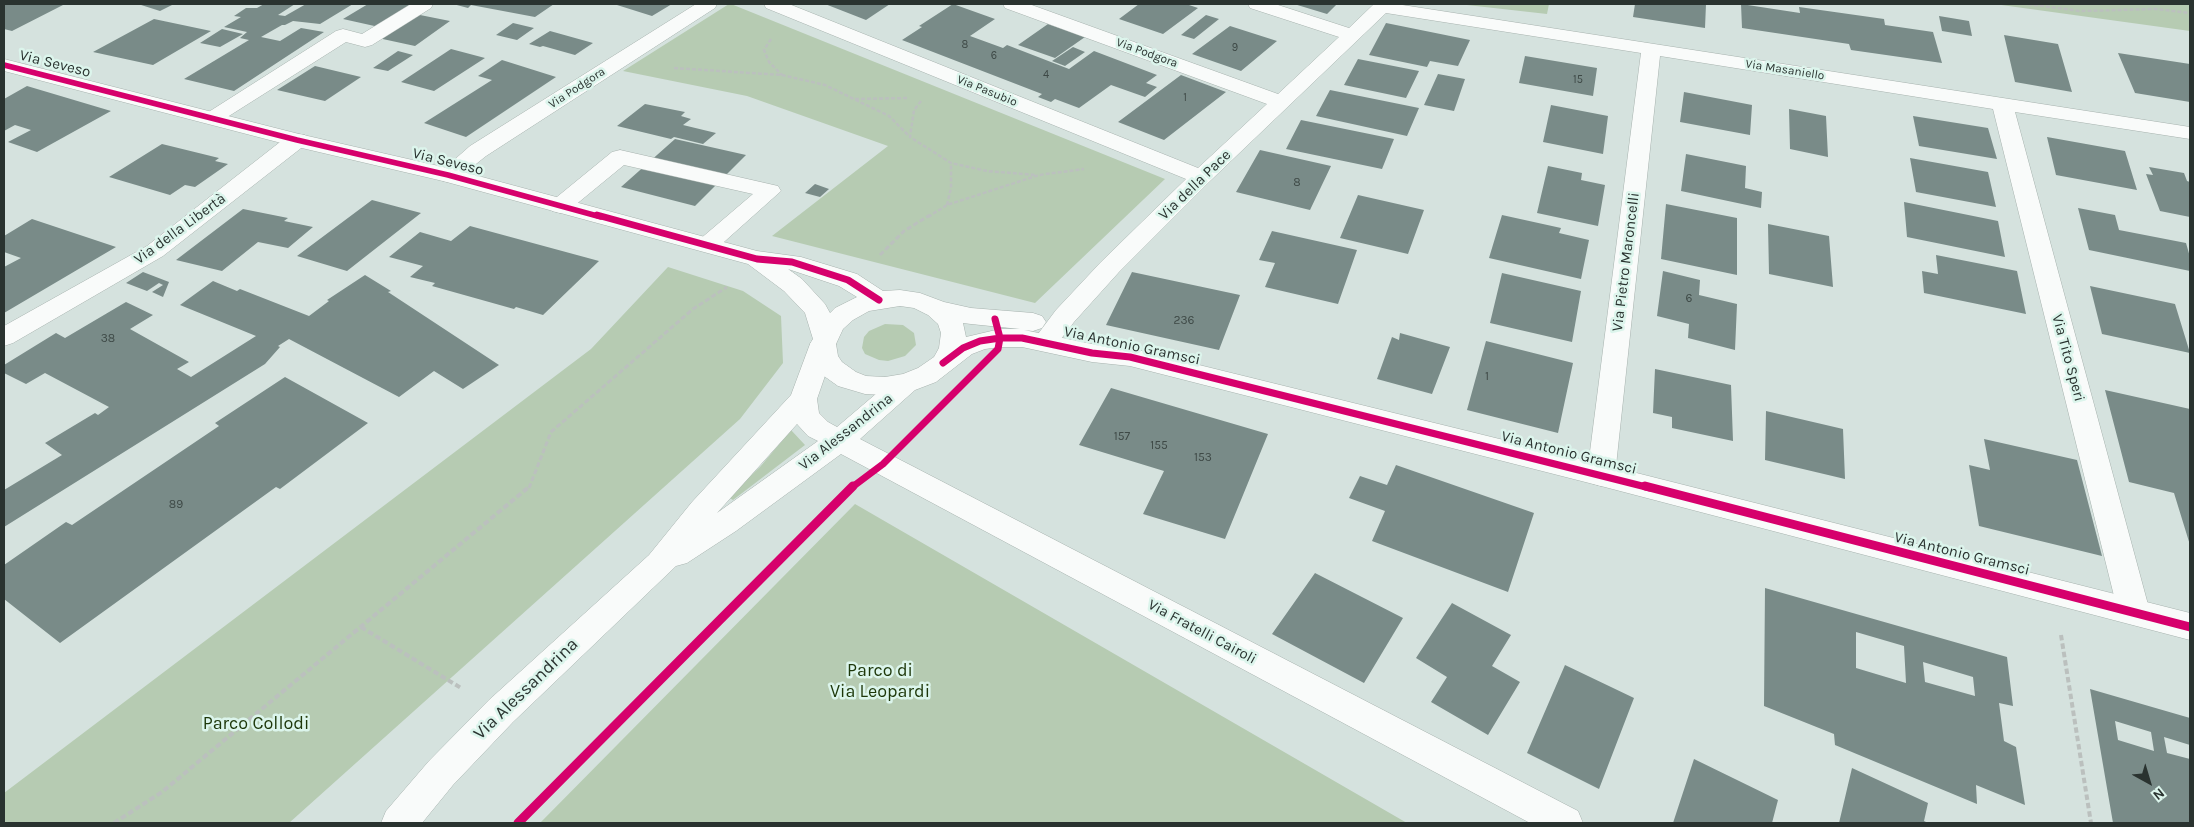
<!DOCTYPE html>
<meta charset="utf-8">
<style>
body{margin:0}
#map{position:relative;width:2194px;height:827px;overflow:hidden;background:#d5e2de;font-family:Karla,sans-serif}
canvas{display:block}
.frame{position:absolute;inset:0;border:5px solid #2a3330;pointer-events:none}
.north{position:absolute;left:2124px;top:757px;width:50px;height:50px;-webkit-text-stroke:4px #dcf5ec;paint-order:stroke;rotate:141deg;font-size:14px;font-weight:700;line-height:20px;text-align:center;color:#2a3330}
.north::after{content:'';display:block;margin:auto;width:18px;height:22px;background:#2a3330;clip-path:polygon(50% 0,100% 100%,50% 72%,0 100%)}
</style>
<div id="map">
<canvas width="2194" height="827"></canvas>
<div class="frame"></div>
<div class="north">N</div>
</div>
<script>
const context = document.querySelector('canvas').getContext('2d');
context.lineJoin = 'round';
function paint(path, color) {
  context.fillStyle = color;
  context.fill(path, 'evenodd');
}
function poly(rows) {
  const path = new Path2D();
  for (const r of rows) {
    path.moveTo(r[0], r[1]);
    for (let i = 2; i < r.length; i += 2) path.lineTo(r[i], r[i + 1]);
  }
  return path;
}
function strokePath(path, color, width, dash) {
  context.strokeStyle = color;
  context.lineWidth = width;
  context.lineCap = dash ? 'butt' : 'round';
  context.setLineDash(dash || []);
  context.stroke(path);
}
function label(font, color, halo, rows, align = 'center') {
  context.font = font + ' Karla,sans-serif';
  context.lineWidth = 5;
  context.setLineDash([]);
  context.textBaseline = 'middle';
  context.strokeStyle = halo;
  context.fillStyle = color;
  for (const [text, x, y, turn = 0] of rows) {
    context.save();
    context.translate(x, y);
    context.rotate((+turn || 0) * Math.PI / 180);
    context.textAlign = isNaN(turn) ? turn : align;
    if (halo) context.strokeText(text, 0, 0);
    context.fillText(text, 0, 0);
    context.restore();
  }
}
paint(poly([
 [729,4,731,4,1165,179,1035,303,772,236,888,146,747,96,623,71],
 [1458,4,1549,4,1547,14],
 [1994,4,2190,4,2190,31],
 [668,267,743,291,781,316,783,363,740,419,289,823,4,823,4,793,591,349],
 [885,324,903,325,914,333,916,345,905,356,888,361,879,360,865,354,862,348,864,337,869,331],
 [791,430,805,445,733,500,728,497,760,467],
 [855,504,1407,823,540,823]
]), '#b6cbb2');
paint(poly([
 [4,4,59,4,63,5,12,31,4,29],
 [138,4,174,4,160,11],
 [264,4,295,4,278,15,285,16,306,4,353,4,320,24,293,21,285,25,282,25,261,37,280,41,301,28,324,32,234,91,184,79,249,40,240,38,247,32,224,27,241,17,234,16,246,8,257,8],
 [368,4,416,4,379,27,343,19],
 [453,4,554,4,535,17,471,5,468,8],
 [619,4,672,4,652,16,617,5],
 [825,4,890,4,866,20],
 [953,4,995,19,970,36,1003,48,1007,45,1069,69,1094,51,1157,75,1146,83,1157,87,1145,97,1111,85,1079,108,1055,99,1051,102,1038,97,1042,94,902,40,922,27,919,26],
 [1139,4,1186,4,1198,8,1163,34,1119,19],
 [1294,4,1337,4,1327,14],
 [1635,4,1706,4,1705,28,1633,17],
 [1741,4,1800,13,1799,7,1884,19,1885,25,1933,32,1942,63,1851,50,1849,44,1742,28],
 [415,14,450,21,415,46,378,38],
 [1206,15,1219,19,1194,39,1181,35],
 [1939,16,1969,21,1972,36,1942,31],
 [154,19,211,31,153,65,93,52],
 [513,23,534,28,517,40,496,35],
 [1386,23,1470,40,1458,66,1430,61,1427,67,1369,55],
 [1048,24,1085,37,1055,58,1018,45],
 [1230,26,1277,41,1241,71,1192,54],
 [222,29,243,34,220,47,200,43],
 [550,31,593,43,575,55,543,46,540,47,529,44],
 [2004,35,2058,44,2072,92,2015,82],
 [1073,47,1085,52,1065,66,1052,61],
 [451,49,485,58,434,91,401,82],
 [398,51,413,55,388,71,373,68],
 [2118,53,2190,64,2190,102,2135,93],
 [1525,56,1597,68,1593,96,1519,83],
 [1358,59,1419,71,1406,98,1344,85],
 [502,60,556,77,466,137,424,123,492,80,478,76],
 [315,66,361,77,325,101,277,90],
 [1438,74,1465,79,1454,111,1424,105],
 [1181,75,1226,92,1164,140,1118,122],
 [27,86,111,111,37,152,8,142,31,130,15,125,4,131,4,99],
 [1330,90,1419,108,1407,136,1316,116],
 [1684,92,1752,105,1750,135,1680,122],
 [645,104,685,112,681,116,691,119,683,125,716,133,703,144,674,137,671,139,617,126],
 [1551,105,1608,116,1603,154,1543,142],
 [1789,109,1826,116,1828,157,1790,149],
 [1913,116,1988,128,1997,159,1919,146],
 [1301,120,1394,139,1382,169,1286,149],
 [2047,137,2125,151,2137,190,2056,175],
 [675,139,746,155,695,206,621,187],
 [162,144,219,158,215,161,228,164,195,187,185,185,170,195,109,177],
 [1260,150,1331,166,1310,210,1236,192],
 [1686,154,1746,166,1745,188,1762,192,1761,208,1681,191],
 [1910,158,1988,172,1996,207,1916,192],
 [1548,166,1582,173,1581,180,1605,185,1598,226,1537,213],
 [2149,167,2184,173,2187,181,2190,182,2190,217,2160,211,2146,174,2153,175],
 [815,184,829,189,820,197,805,193],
 [1358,195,1424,210,1408,254,1340,238],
 [372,200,421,213,347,271,297,256],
 [1904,202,1998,221,2005,257,1907,237],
 [1666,204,1737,218,1737,275,1661,259],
 [2078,208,2115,215,2119,230,2186,243,2190,257,2190,271,2089,250],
 [243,209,288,218,284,221,313,227,288,248,258,242,222,271,176,260],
 [1502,215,1561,228,1559,233,1589,240,1581,279,1489,258],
 [32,219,116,247,4,313,4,267,21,258,4,252,4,236],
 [1768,224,1829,236,1833,287,1769,274],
 [470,226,599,261,543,315,516,307,514,309,432,286,435,283,410,277,423,266,389,257,420,232,451,241],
 [1272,231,1357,250,1338,304,1265,287,1275,263,1259,260],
 [1936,255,2017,271,2026,314,1924,293,1922,271,1938,274],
 [1663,271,1700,280,1699,295,1737,304,1735,350,1688,338,1689,324,1657,316],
 [143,272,169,282,163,297,152,292,163,285,159,283,147,291,126,283],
 [1132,272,1240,295,1219,350,1106,325],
 [1502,273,1581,291,1572,342,1490,323],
 [365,275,391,291,388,292,499,365,463,389,434,371,399,397,289,339,278,346,280,347,265,364,4,527,4,490,62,455,45,443,95,413,98,415,109,407,45,373,26,384,4,373,4,365,56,333,65,338,126,302,153,315,130,329,189,362,177,369,191,377,256,336,180,305,213,281,237,291,240,289,309,316,329,301,327,300],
 [2090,286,2175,304,2190,353,2102,334],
 [1400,333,1450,347,1432,394,1377,379,1392,337,1399,340],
 [1486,341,1573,363,1558,433,1467,410],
 [1655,369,1731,385,1733,441,1672,428,1672,417,1653,413],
 [285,377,368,423,280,489,276,487,60,643,4,599,4,565,66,522,72,525,219,426,215,423],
 [1111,388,1268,434,1225,539,1143,514,1164,471,1079,445],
 [2105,390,2190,409,2190,545,2174,493,2129,482],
 [1766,411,1843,429,1845,479,1765,460],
 [1984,439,2077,460,2102,556,1979,526,1969,465,1990,470],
 [1396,465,1534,513,1508,592,1372,541,1385,511,1349,498,1360,476,1387,485],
 [1315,573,1403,618,1364,683,1272,634],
 [1765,588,2007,657,2013,706,1999,703,2004,741,2016,747,2025,805,1976,785,1977,804,1835,745,1834,734,1764,706],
 [1856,632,1904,646,1906,683,1856,668],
 [1923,662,1973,677,1975,696,1925,682],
 [1452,603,1511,635,1492,666,1520,682,1488,735,1431,702,1447,677,1416,658],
 [1565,665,1634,698,1599,789,1527,753],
 [2090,689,2190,718,2190,745,2164,737,2167,753,2190,759,2190,823,2113,823],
 [2115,721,2151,732,2154,751,2118,740],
 [1694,759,1778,800,1772,823,1673,823],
 [1852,768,1928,803,1924,821,1928,823,1839,823]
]), '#798b88');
const service = poly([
 [411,4,433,4,431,8,372,45,365,47,346,42,221,121,214,123,207,121,203,117,207,113,336,31,343,29,362,34,411,4],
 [620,150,778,186,781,191,715,250,707,252,699,250,695,245,699,240,753,194,624,165,568,211,560,213,552,211,549,206,552,201,612,152,620,150]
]);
const minor = poly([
 [696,4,717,4,715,8,486,156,456,180,448,182,440,180,437,175,470,146,696,4],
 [764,4,789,4,1198,168,1267,104,1005,8,1003,4,1029,4,1278,94,1339,37,1250,8,1248,4,1275,4,1349,28,1374,4,1396,4,2190,127,2190,139,2015,112,2150,612,2145,621,2134,625,2123,621,2118,612,1993,109,1660,56,1615,475,1611,483,1601,486,1591,483,1587,475,1641,53,1386,13,1209,182,1119,272,1074,322,1054,348,1045,351,1036,348,1032,342,1056,310,1101,262,1186,179,766,8,764,4],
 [297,134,305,135,308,140,305,145,163,256,13,343,4,346,4,326,147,246,289,135,297,134],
 [823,335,832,338,836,344,817,399,819,413,828,422,837,427,897,376,906,374,915,376,919,383,915,390,860,439,1578,811,1583,823,1530,823,841,454,736,531,687,563,676,566,513,722,453,785,422,823,381,823,386,811,429,761,489,700,649,555,692,502,791,395,810,344,814,338,823,335],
 [797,424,808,436,818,441,717,513,797,424]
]);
const tertiary = poly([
 [4,59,299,134,456,170,757,251,801,257,857,274,883,291,900,290,920,293,944,302,971,308,1033,313,1042,316,1046,322,1042,328,1033,331,1024,330,1092,344,1130,348,1601,464,2190,613,2190,640,1601,486,1130,366,1092,362,1022,347,1000,347,985,349,972,354,936,382,915,390,885,395,865,394,838,386,824,376,812,358,810,344,813,339,805,313,784,291,748,264,443,181,289,145,4,71,4,59],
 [788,269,839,286,857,297,835,308,830,313,825,304,802,279,788,269],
 [900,306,914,308,928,315,938,324,941,333,939,348,934,357,918,368,903,374,885,377,866,376,856,372,842,362,838,356,836,344,843,329,853,320,869,311,900,306],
 [963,323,971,324,1020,329,1000,329,966,337,963,323]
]);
strokePath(service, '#a7b2ae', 1);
strokePath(minor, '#a7b2ae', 1);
strokePath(tertiary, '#a7b2ae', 1);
strokePath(poly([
 [2028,4,2080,11,2156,9,2190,13],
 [771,39,764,50,769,62,782,75],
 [674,68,782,75,825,85,889,116,910,137],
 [855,99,909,98],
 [921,101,914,110,910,137,951,163,987,171,1036,175],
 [947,205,951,188,951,163],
 [928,217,947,205,1039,175,1084,169]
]), '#bbc0be', 2.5, [4, 2]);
strokePath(poly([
 [880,255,904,231,930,215],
 [529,488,551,432,693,309,727,287]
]), '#bbc0be', 3, [5, 2.5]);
strokePath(poly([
 [361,627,461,688],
 [2061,635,2091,823],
 [114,823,162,792,530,486]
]), '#bbc0be', 4, [5.5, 3]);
paint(service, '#f9fbfa');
paint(minor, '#f9fbfa');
paint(tertiary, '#f9fbfa');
strokePath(poly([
 [4,65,297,140,448,175,601,217]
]), '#d6006c', 5.5);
strokePath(poly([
 [597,215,757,259,792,262,848,280,879,300],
 [943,363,963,348,980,341,1000,338,1022,338,1092,353,1130,357,1650,488],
 [851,488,883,464,998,349,1000,338,995,319]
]), '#d6006c', 7);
strokePath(poly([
 [1645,486,2190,627],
 [518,823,853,486]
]), '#d6006c', 9);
label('11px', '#3e4946', null, [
 ["8",965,45],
 ["9",1235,48],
 ["6",994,56],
 ["4",1046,75],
 ["15",1578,80],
 ["1",1185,98]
]);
label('12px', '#2a3330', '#dcf5ec', [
 ["Via Podgora",1147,53,20],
 ["Via Masaniello",1785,70,9],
 ["Via Podgora",577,88,-33],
 ["Via Pasubio",987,91,22]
]);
label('12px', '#3e4946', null, [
 ["8",1297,183],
 ["6",1689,299],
 ["236",1184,321],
 ["38",108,339],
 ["1",1487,377],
 ["157",1122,437],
 ["155",1159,446],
 ["153",1203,458],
 ["89",176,505]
]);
label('15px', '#2a3330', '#dcf5ec', [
 ["Via Seveso",55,64,14],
 ["Via Seveso",448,162,14],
 ["Via della Pace",1195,185,-44],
 ["Via della Libertà",180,229,-36],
 ["Via Pietro Maroncelli",1626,262,-83],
 ["Via Antonio Gramsci",1132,346,12],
 ["Via Tito Speri",2068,358,75],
 ["Via Alessandrina",846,432,-38],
 ["Via Antonio Gramsci",1569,453,14],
 ["Via Antonio Gramsci",1962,554,14],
 ["Via Fratelli Cairoli",1202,632,28]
]);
label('18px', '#1d3709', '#dcf5ec', [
 ["Parco di",880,671],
 ["Via Leopardi",880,692],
 ["Parco Collodi",256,724]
]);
label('18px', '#2a3330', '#dcf5ec', [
 ["Via Alessandrina",526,689,-44]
]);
</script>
